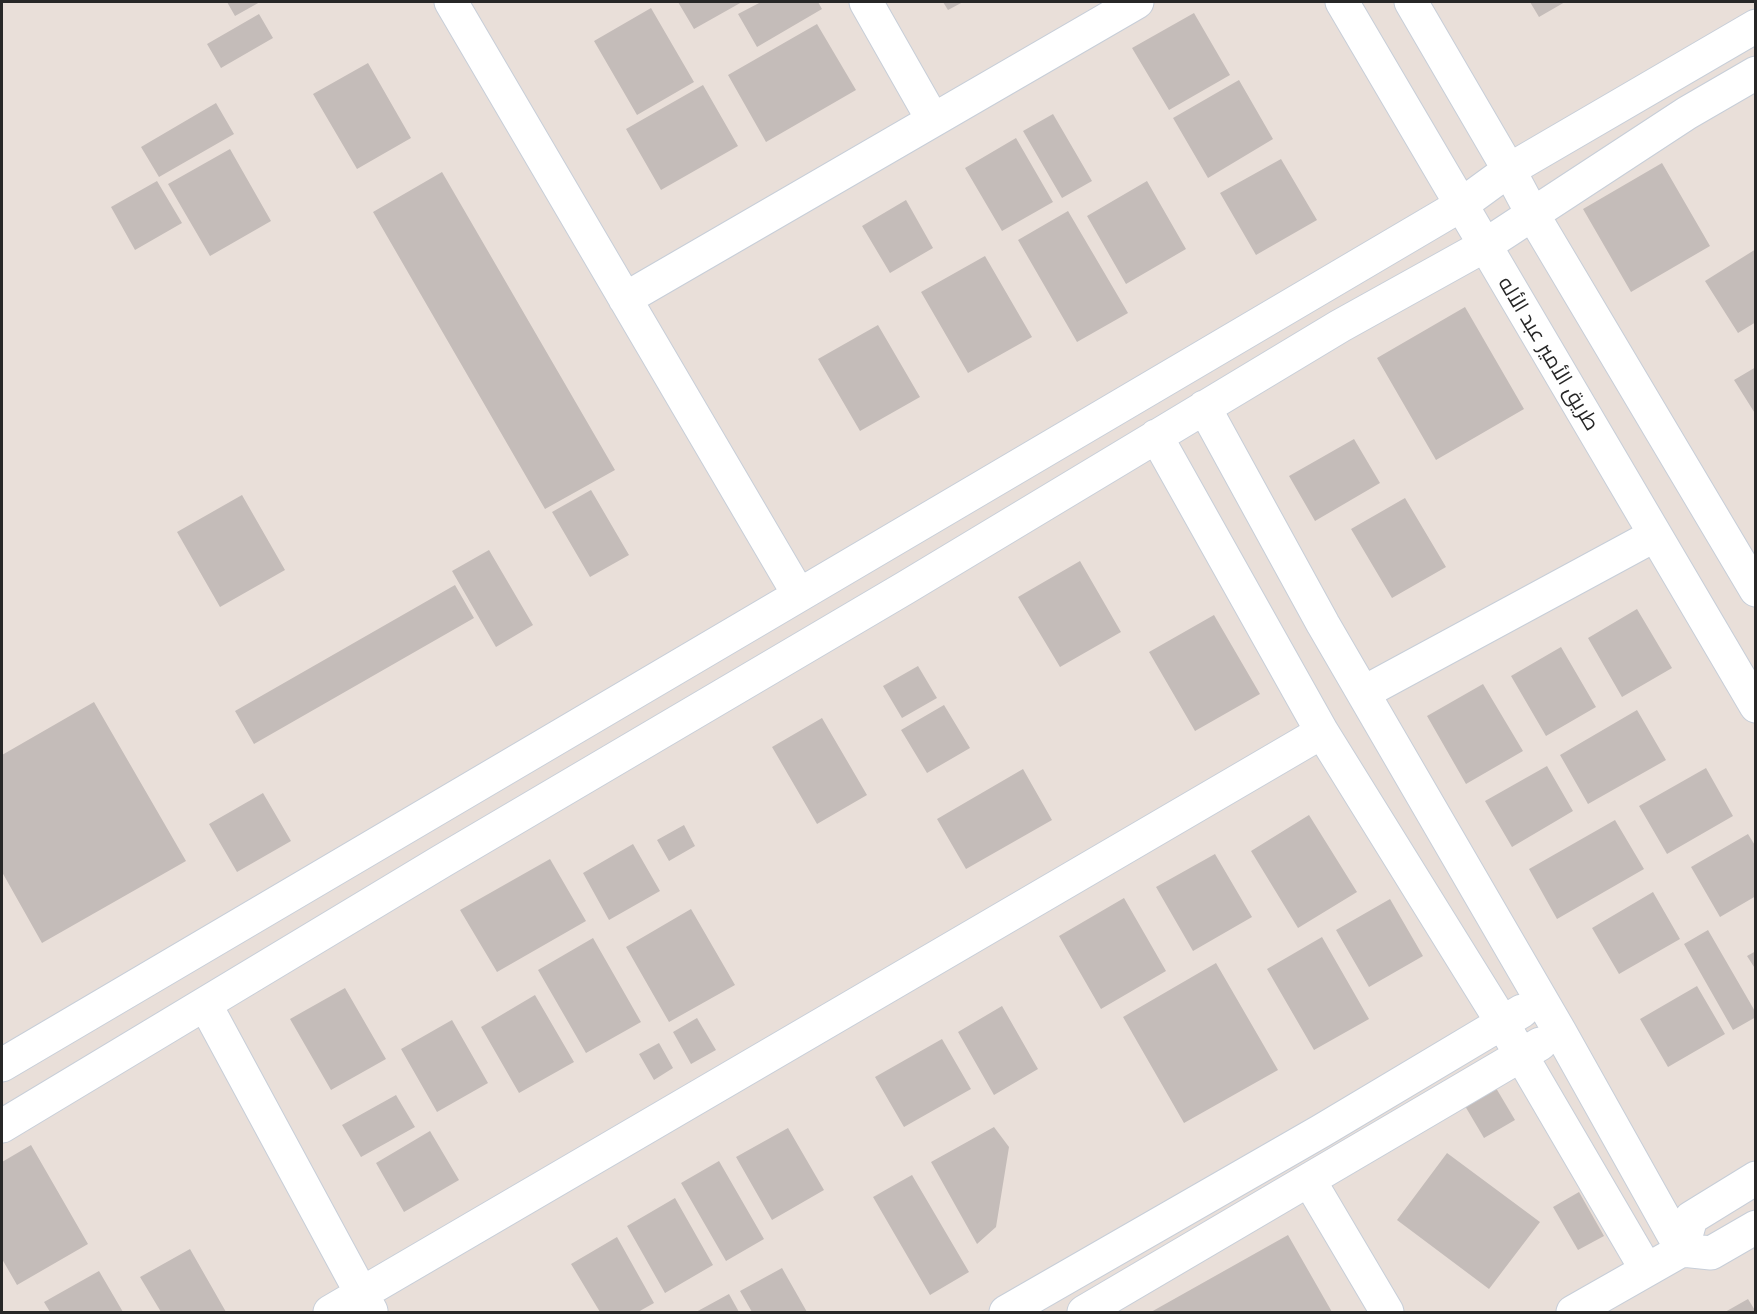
<!DOCTYPE html>
<meta charset="utf-8">
<style>
body{margin:0}
#map{position:relative;width:1757px;height:1314px;overflow:hidden;background:#e9dfd9;font-family:Karla,sans-serif}
canvas{display:block}
.frame{position:absolute;inset:0;border:3px solid #272727;pointer-events:none}
</style>
<div id="map">
<canvas width="1757" height="1314"></canvas>
<div class="frame"></div>
</div>
<script>
const context = document.querySelector('canvas').getContext('2d');
context.lineJoin = 'round';
function paint(path, color) {
  context.fillStyle = color;
  context.fill(path, 'evenodd');
}
function poly(rows) {
  const path = new Path2D();
  for (const r of rows) {
    path.moveTo(r[0], r[1]);
    for (let i = 2; i < r.length; i += 2) path.lineTo(r[i], r[i + 1]);
  }
  return path;
}
function strokePath(path, color, width, dash) {
  context.strokeStyle = color;
  context.lineWidth = width;
  context.lineCap = dash ? 'butt' : 'round';
  context.setLineDash(dash || []);
  context.stroke(path);
}
function label(font, color, halo, rows, align = 'center') {
  context.font = font + ' Karla,Cairo,sans-serif';
  context.lineWidth = 4.5;
  context.setLineDash([]);
  context.textBaseline = 'middle';
  context.strokeStyle = halo;
  context.fillStyle = color;
  for (const [text, x, y, turn = 0] of rows) {
    context.save();
    context.translate(x, y);
    context.rotate((+turn || 0) * Math.PI / 180);
    context.textAlign = isNaN(turn) ? turn : align;
    if (halo) context.strokeText(text, 0, 0);
    context.fillText(text, 0, 0);
    context.restore();
  }
}
paint(poly([
 [227,2,260,2,235,16],
 [678,2,742,2,694,29],
 [761,2,818,2,822,9,757,47,738,14],
 [943,2,963,2,948,10],
 [1530,2,1565,2,1539,17],
 [651,8,694,82,637,115,594,41],
 [1194,13,1230,75,1169,110,1132,48],
 [259,14,273,38,221,68,207,44],
 [817,24,856,90,766,142,728,75],
 [368,63,411,138,357,169,313,94],
 [1239,80,1273,139,1208,178,1173,118],
 [703,85,738,146,661,190,626,129],
 [216,103,234,134,159,177,141,147],
 [1053,114,1092,181,1062,198,1023,131],
 [1016,138,1053,202,1002,231,965,168],
 [230,149,271,221,210,256,168,184],
 [1281,159,1317,220,1256,255,1220,193],
 [1662,163,1710,246,1631,292,1583,209],
 [442,172,615,470,545,509,373,212],
 [157,181,182,223,135,250,111,207],
 [1147,181,1186,249,1126,284,1087,216],
 [906,200,933,248,890,273,862,226],
 [1068,211,1128,313,1077,342,1018,240],
 [1756,249,1756,322,1738,333,1705,281],
 [985,256,1032,337,968,373,921,292],
 [1465,307,1524,409,1436,460,1377,358],
 [878,325,920,397,860,431,818,359],
 [1756,367,1756,415,1734,380],
 [1354,439,1380,483,1315,521,1289,476],
 [591,490,629,555,590,577,552,512],
 [242,495,285,570,220,607,177,532],
 [1405,498,1446,567,1392,598,1351,529],
 [489,550,533,625,496,647,452,571],
 [1080,561,1121,632,1060,667,1018,597],
 [455,585,474,618,254,744,235,711],
 [1637,609,1672,668,1622,697,1588,638],
 [1214,615,1260,694,1195,731,1149,652],
 [1561,647,1596,707,1546,736,1511,676],
 [918,666,937,698,902,718,883,686],
 [1483,684,1523,751,1466,784,1427,716],
 [94,702,186,861,42,943,2,872,2,755],
 [944,705,970,748,927,773,901,730],
 [1637,710,1666,760,1588,804,1560,755],
 [822,718,867,795,817,824,772,747],
 [1547,766,1573,811,1512,847,1485,801],
 [1706,768,1733,816,1667,854,1639,806],
 [1023,769,1052,820,966,869,937,819],
 [263,793,291,841,237,872,209,824],
 [1309,815,1357,892,1298,928,1251,851],
 [1615,820,1644,869,1557,919,1529,869],
 [684,825,695,846,669,861,657,840],
 [1748,834,1756,847,1756,896,1720,917,1691,867],
 [633,844,660,891,609,920,583,873],
 [1215,854,1252,917,1193,951,1156,887],
 [550,859,586,921,497,972,460,910],
 [1653,892,1680,939,1619,974,1592,928],
 [1124,898,1166,971,1101,1009,1059,936],
 [1390,899,1423,956,1369,987,1336,930],
 [691,909,735,985,669,1022,626,947],
 [1708,930,1756,1013,1756,1017,1733,1030,1684,944],
 [1322,937,1369,1019,1314,1050,1267,969],
 [593,938,641,1022,586,1053,538,970],
 [1756,951,1756,970,1747,956],
 [1216,963,1278,1070,1184,1123,1123,1017],
 [1697,986,1725,1034,1668,1067,1640,1019],
 [345,988,386,1059,331,1090,290,1019],
 [535,995,574,1062,519,1093,481,1027],
 [1002,1006,1038,1069,994,1095,958,1032],
 [697,1018,716,1050,691,1064,673,1032],
 [452,1020,488,1083,437,1112,401,1049],
 [942,1039,971,1089,904,1127,875,1077],
 [659,1043,673,1068,654,1080,639,1054],
 [1496,1088,1515,1120,1484,1138,1465,1106],
 [396,1095,415,1127,361,1157,342,1125],
 [994,1127,1009,1147,996,1227,977,1244,931,1162],
 [788,1128,824,1190,772,1220,736,1157],
 [430,1131,459,1180,404,1212,376,1163],
 [31,1145,88,1244,17,1285,2,1259,2,1162],
 [1447,1153,1540,1222,1489,1289,1397,1220],
 [719,1161,764,1239,726,1261,681,1183],
 [912,1175,969,1272,930,1295,873,1197],
 [1579,1192,1604,1236,1578,1250,1553,1207],
 [675,1198,713,1265,665,1293,627,1226],
 [1288,1235,1332,1312,1151,1312],
 [617,1237,654,1303,638,1312,600,1312,571,1264],
 [190,1249,226,1312,161,1312,140,1277],
 [782,1268,807,1312,752,1312,740,1291],
 [99,1271,123,1312,50,1312,44,1302],
 [729,1294,739,1312,696,1312],
 [1748,1299,1756,1312,1725,1312]
]), '#c4bcb9');
const minor = poly([
 [451,2,799,595],
 [866,2,933,120],
 [1342,2,1756,706],
 [1411,2,1509,170,1533,215,1756,590],
 [625,299,1137,2],
 [1204,407,1323,624,1560,1032,1682,1250],
 [1156,436,1322,732,1497,1014,1646,1269],
 [1363,693,1655,535],
 [205,1004,371,1311],
 [2,1065,1461,205,1509,170,1756,26],
 [2,1126,442,861,905,588,1340,326,1484,246,1687,113,1756,73],
 [1309,1180,1387,1312],
 [1682,1250,1691,1218,1756,1178],
 [330,1312,1322,732],
 [1006,1312,1321,1131,1522,1011],
 [1084,1312,1540,1044],
 [1573,1312,1682,1250,1711,1253,1756,1227]
]);
strokePath(minor, '#c7ced8', 35);
strokePath(minor, '#fff', 33);
label('21px', '#272727', '#fff', [
 ["طريق الأمير عبد الأله",1548,354,59]
]);
</script>
